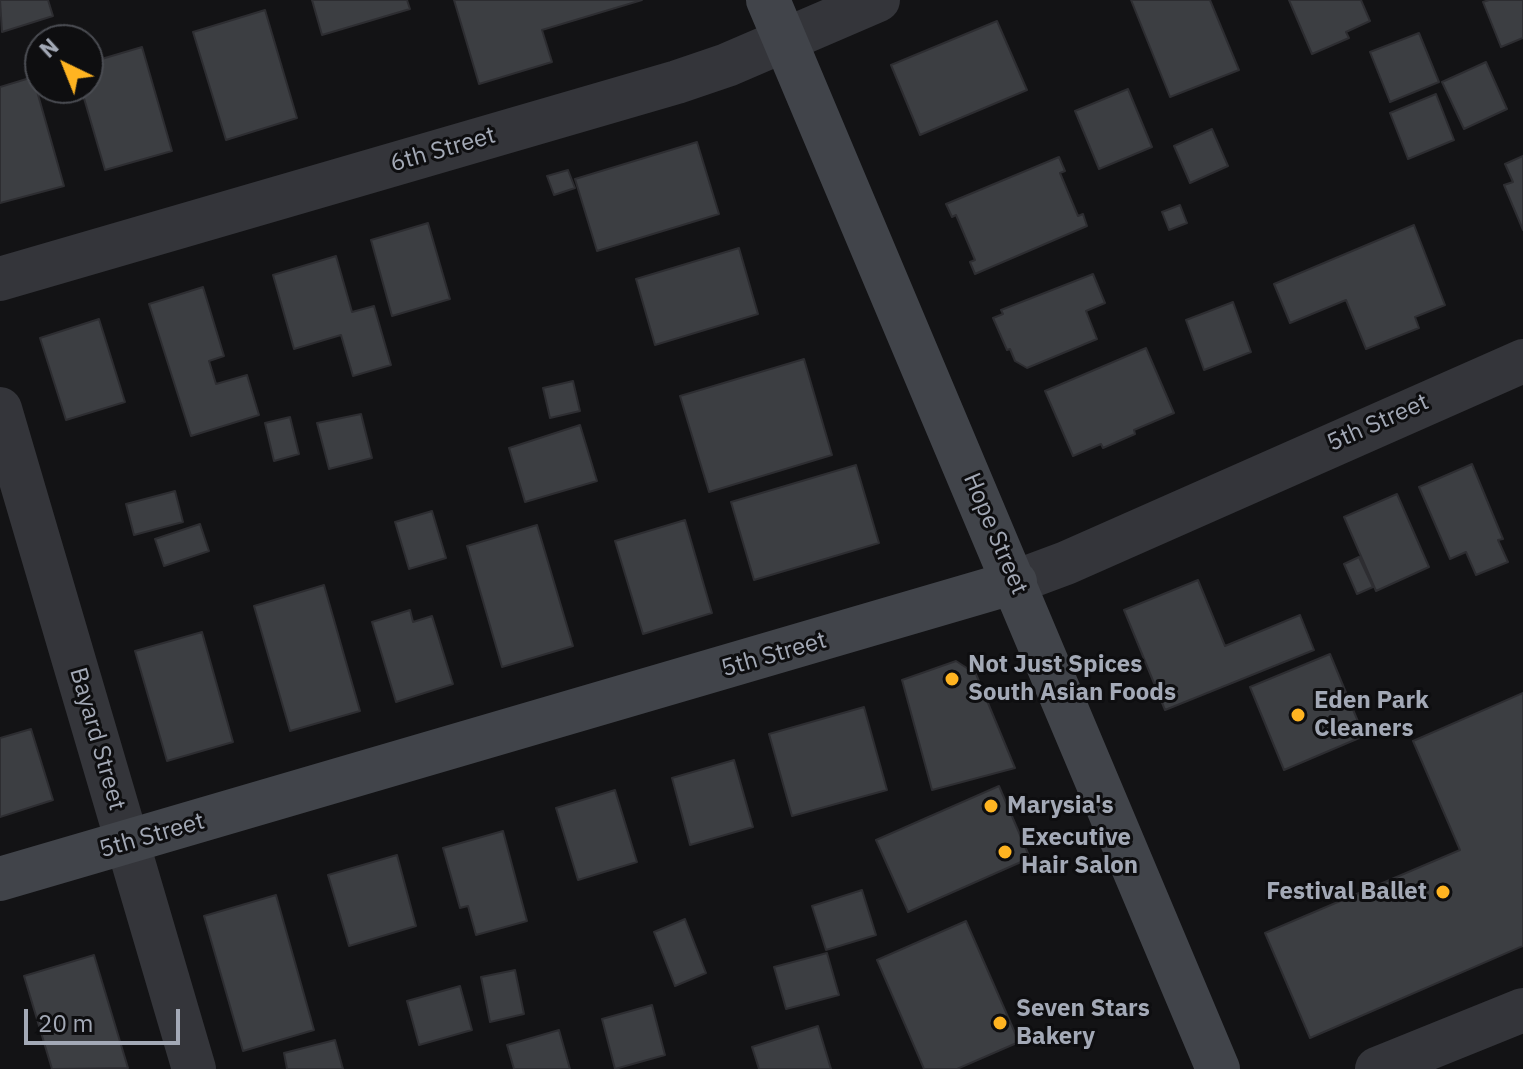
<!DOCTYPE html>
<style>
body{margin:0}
#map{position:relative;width:1523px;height:1069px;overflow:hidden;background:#131315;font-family:"IBM Plex Sans",sans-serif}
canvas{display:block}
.north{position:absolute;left:24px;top:24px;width:80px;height:80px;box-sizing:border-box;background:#0e0e10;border:2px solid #4a4c52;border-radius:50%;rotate:317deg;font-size:22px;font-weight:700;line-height:32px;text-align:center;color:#a3a9b6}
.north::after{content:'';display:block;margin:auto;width:28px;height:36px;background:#ffb421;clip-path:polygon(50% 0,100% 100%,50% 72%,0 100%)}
.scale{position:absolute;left:24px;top:1009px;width:156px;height:36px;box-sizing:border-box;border:4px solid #a3a9b6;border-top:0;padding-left:10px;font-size:24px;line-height:28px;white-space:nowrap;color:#a3a9b6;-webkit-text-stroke:6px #0e0e10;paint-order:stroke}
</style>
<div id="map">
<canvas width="1523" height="1069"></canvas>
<div class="north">N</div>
<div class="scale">20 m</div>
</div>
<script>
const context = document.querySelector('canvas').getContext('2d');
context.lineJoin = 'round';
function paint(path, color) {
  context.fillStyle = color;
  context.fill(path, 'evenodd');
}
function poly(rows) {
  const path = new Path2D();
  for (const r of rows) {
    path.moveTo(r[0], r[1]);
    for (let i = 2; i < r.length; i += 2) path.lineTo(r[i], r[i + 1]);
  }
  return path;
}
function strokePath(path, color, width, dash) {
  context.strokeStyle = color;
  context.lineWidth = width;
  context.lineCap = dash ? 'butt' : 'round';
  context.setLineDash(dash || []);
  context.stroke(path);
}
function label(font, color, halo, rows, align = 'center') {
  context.font = font + ' "IBM Plex Sans",sans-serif';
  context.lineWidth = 6;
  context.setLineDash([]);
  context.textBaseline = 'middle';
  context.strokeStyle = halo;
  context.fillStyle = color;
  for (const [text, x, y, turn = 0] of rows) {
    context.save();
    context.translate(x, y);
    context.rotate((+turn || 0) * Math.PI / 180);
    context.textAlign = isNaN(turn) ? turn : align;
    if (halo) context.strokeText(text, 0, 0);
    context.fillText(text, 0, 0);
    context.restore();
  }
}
const building = poly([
 [0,0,48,0,53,16,2,32,0,0],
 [312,0,407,0,410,9,322,35,312,0],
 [454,0,642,0,542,30,552,62,479,84,454,0],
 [1131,0,1210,0,1239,70,1170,97,1131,0],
 [1289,0,1361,0,1370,21,1346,32,1349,38,1312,54,1289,0],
 [1489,0,1523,0,1523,38,1501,47,1483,2,1489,0],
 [265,10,297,118,226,140,193,32,265,10],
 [997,21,1027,90,920,135,891,65,997,21],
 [1419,33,1439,82,1390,102,1370,52,1419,33],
 [142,47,172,151,105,170,81,88,88,88,88,63,142,47],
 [1486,62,1507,109,1464,129,1442,82,1486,62],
 [33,77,64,186,0,203,0,87,33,77],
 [1128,89,1152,147,1099,169,1075,111,1128,89],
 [1436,94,1454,140,1408,159,1390,113,1436,94],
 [1212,129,1228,166,1190,183,1174,146,1212,129],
 [697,142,719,214,597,251,575,179,697,142],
 [1523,156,1523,230,1504,185,1513,182,1505,164,1523,156],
 [1059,157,1065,171,1060,173,1078,216,1083,214,1087,226,975,274,970,262,975,260,956,215,952,217,946,204,1059,157],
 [568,170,575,188,554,195,547,176,568,170],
 [1180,205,1187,223,1169,230,1162,212,1180,205],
 [428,223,450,299,392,316,371,240,428,223],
 [1414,225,1445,305,1415,317,1419,328,1366,349,1346,300,1290,323,1274,284,1414,225],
 [739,248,758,314,655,345,636,279,739,248],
 [336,256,352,312,374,306,391,365,353,376,341,335,294,349,273,275,336,256],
 [1093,274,1105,303,1086,311,1097,339,1027,368,1015,361,1010,349,1007,350,993,318,1003,314,1001,310,1093,274],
 [203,287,224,356,209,361,216,384,247,375,259,415,191,436,149,304,203,287],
 [1233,302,1251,352,1204,370,1186,320,1233,302],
 [99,319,125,402,66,420,40,338,99,319],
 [1146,348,1174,413,1134,430,1135,434,1103,448,1101,444,1073,456,1045,391,1146,348],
 [804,359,832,455,709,492,680,396,804,359],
 [573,381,580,411,550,418,543,388,573,381],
 [361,414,372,458,329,469,317,423,361,414],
 [290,417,299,454,274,461,265,423,290,417],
 [580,425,597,481,525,502,509,448,580,425],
 [1472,464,1503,539,1498,540,1508,562,1476,575,1466,552,1450,559,1419,487,1472,464],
 [856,465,879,543,754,580,731,502,856,465],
 [175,491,183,522,134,535,126,504,175,491],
 [1397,494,1429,567,1376,591,1344,517,1397,494],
 [432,511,446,558,409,569,395,522,432,511],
 [685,520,712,613,643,634,615,541,685,520],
 [200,524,209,551,164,566,155,539,200,524],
 [537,525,573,646,502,667,467,546,537,525],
 [1359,557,1373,587,1357,594,1344,564,1359,557],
 [1198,580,1225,646,1300,615,1314,650,1165,710,1124,610,1198,580],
 [324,585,360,711,290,731,254,606,324,585],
 [410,610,413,622,432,616,453,684,396,702,372,622,410,610],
 [202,632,233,742,167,761,135,651,202,632],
 [1330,654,1364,736,1284,770,1250,687,1330,654],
 [956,661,976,674,1015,768,932,790,902,680,956,661],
 [1523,693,1523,946,1310,1038,1265,933,1460,850,1413,741,1523,693],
 [864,707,887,790,792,816,769,734,864,707],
 [31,729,53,800,0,817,0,738,31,729],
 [734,760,753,827,690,845,672,778,734,760],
 [999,786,1030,858,908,912,876,840,999,786],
 [615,790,637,862,578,880,556,808,615,790],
 [503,831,527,921,476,935,468,906,460,908,443,848,503,831],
 [397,855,416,926,349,946,328,875,397,855],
 [862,890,876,935,826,950,812,906,862,890],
 [276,895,314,1030,243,1051,204,916,276,895],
 [685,919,706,973,675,986,654,932,685,919],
 [966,921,1019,1042,957,1069,924,1069,877,960,966,921],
 [827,953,839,995,786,1009,774,967,827,953],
 [94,955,128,1068,52,1069,24,976,94,955],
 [515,970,524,1014,490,1022,481,977,515,970],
 [460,986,472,1030,419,1045,407,1001,460,986],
 [652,1005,665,1055,615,1069,602,1019,652,1005],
 [818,1026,831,1069,759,1069,752,1047,818,1026],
 [559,1030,570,1069,514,1069,507,1045,559,1030],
 [335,1040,343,1069,287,1069,284,1053,335,1040]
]);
paint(building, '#3c3e42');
strokePath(building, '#2d2d31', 2);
strokePath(poly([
 [0,279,677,82,727,65,878,0],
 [0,409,194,1069],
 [1015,582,1066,563,1523,361],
 [1377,1069,1523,1010]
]), '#34353a', 44);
strokePath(poly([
 [768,0,1218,1069],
 [0,879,1015,582]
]), '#41444a', 44);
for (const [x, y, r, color] of [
 [952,679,8,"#ffb421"],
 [1298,715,8,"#ffb421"],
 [991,806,8,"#ffb421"],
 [1005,852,8,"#ffb421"],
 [1443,892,8,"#ffb421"],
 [1000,1023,8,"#ffb421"]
]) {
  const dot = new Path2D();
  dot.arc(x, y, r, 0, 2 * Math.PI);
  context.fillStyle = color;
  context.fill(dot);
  strokePath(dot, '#0e0e10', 3);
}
label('24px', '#a3a9b6', '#0e0e10', [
 ["6th Street",443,150,-16],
 ["5th Street",1378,423,-24],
 ["Hope Street",995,534,67],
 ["5th Street",774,655,-16],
 ["Bayard Street",97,739,74],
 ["5th Street",152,836,-16]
]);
label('bold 24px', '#a3a9b6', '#0e0e10', [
 ["Not Just Spices",968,665],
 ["South Asian Foods",968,693],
 ["Eden Park",1314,701],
 ["Cleaners",1314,729],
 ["Marysia's",1007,806],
 ["Executive",1021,838],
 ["Hair Salon",1021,866],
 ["Festival Ballet",1427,892,"right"],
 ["Seven Stars",1016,1009],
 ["Bakery",1016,1037]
], 'left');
</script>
